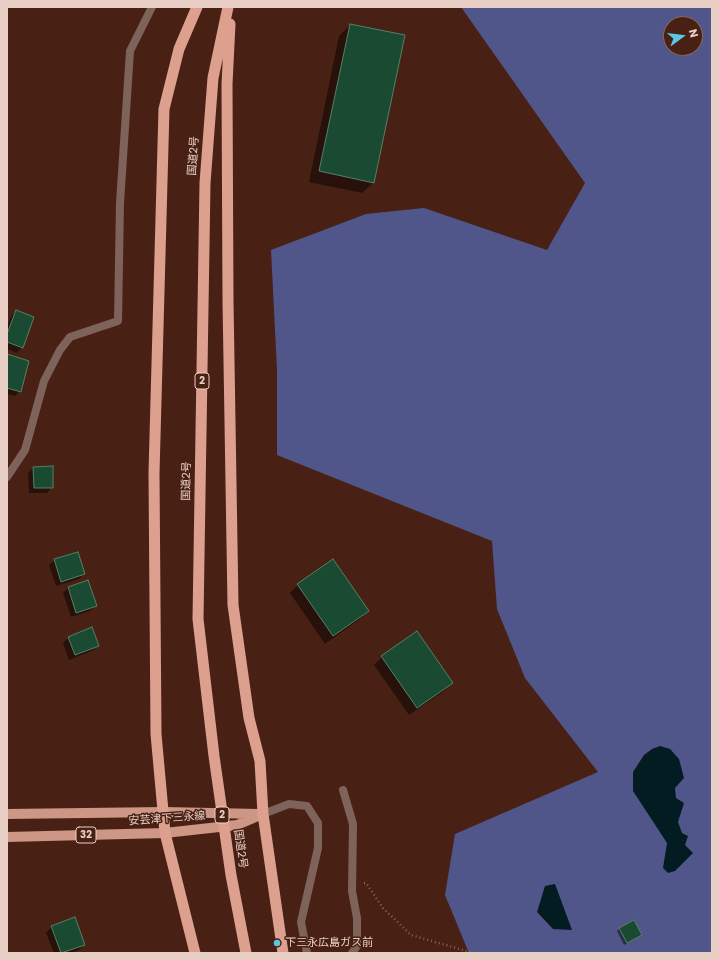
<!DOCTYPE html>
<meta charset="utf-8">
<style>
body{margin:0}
#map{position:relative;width:719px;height:960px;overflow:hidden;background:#492114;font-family:Poppins,sans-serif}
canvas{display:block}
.frame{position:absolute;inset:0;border:8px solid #eacfc6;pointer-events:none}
.north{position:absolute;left:663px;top:16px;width:40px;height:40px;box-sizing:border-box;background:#492114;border:1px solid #89675b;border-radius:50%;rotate:75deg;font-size:11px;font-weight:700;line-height:16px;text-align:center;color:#eacfc6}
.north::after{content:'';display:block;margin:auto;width:14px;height:18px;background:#5ac8e5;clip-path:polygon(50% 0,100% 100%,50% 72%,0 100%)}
</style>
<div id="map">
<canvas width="719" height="960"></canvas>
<div class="frame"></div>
<div class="north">N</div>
</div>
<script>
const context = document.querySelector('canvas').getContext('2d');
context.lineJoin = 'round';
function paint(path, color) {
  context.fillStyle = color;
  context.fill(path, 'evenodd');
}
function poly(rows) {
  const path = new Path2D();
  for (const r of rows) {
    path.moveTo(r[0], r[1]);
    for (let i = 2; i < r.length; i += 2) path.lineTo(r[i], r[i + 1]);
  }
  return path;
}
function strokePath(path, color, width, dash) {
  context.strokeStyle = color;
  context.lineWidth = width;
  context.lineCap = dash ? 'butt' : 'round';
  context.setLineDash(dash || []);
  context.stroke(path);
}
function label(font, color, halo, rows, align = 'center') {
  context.font = font + ' Poppins,"Noto Sans JP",sans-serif';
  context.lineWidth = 3;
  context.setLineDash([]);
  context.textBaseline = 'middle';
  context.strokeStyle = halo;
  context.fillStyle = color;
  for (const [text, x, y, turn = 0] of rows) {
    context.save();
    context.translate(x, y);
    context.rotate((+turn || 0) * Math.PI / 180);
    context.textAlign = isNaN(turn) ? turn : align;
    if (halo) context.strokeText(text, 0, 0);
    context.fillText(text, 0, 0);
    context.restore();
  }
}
paint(poly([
 [461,7,712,7,712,953,469,953,445,895,455,834,598,772,525,678,497,609,492,541,277,455,277,370,271,250,366,214,424,208,547,250,585,183],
 [671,24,695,24,695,48,671,48]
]), '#51568a');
paint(poly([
 [660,746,670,749,679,759,684,778,675,788,676,798,684,803,678,822,682,833,688,836,685,845,693,853,675,871,668,873,663,868,667,843,633,791,633,772,644,755,652,749],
 [555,884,572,930,553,929,537,912,545,886]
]), '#031c22');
paint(poly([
 [350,25,373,183,362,193,309,182,339,36],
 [16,311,22,347,17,353,7,349,7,327,11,317],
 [7,355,20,391,15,396,7,394],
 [33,468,52,487,47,493,29,493,28,473],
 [55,560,84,574,79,579,56,586,49,565],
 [298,585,368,611,360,619,325,644,290,593],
 [68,588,96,606,90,611,71,617,63,593],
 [91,628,98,646,92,651,69,660,63,643,68,638],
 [382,657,452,683,444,691,409,715,374,665],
 [74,918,84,945,79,950,72,953,54,953,46,933,51,927],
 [619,929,638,937,624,945,617,931]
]), '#0007');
const building = poly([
 [350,24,405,35,374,183,319,171,350,24],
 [16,310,34,317,23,348,7,342,7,334,16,310],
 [7,354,29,361,21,392,7,388,7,354],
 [53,466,53,488,34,488,33,467,53,466],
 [78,552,85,574,61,582,54,559,78,552],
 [333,559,369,611,333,636,297,584,333,559],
 [88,580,97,606,76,613,68,587,88,580],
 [92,627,99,646,75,655,68,637,92,627],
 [417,631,453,683,417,708,381,656,417,631],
 [75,917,85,945,61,953,51,926,75,917],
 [634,920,642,935,627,943,619,928,634,920]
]);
paint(building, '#1b4a32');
strokePath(building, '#538166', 1);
strokePath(poly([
 [364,883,366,883,383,908,411,935,473,953]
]), '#886559', 2.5, [1, 3]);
strokePath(poly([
 [7,477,25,450,44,381,60,350,70,337,118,321,120,203,130,51,152,7],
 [343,790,353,824,352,891,357,918,357,946,352,953],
 [263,814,289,804,307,806,318,823,318,848,301,922,307,953]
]), '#7e635b', 8);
strokePath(poly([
 [7,814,164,812,259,814],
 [7,837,165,833,237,825,263,814]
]), '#ce9685', 10);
strokePath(poly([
 [228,7,213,78,205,183,198,619,214,756,231,875,246,953],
 [230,24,227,84,228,300,233,605,249,718,260,761,263,814,283,953],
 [195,953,165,833,156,734,154,473,164,109,179,49,197,7]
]), '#dea08e', 11);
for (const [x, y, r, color] of [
 [277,943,4,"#5ac8e5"]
]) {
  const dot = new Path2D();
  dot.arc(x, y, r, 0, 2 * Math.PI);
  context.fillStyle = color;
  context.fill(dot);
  strokePath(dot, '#492114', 1.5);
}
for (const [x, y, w] of [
 [202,381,14],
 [222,815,14],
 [86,835,20]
]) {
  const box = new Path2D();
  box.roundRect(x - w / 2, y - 8, w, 16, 3);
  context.fillStyle = '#492114';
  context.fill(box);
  strokePath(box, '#eacfc6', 1);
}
label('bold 10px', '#eacfc6', null, [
 ["2",202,381],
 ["2",222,815],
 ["32",86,835]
]);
label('11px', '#eacfc6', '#492114', [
 ["国道2号",194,156,-86],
 ["国道2号",187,481,-89],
 ["安芸津下三永線",167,819,-4],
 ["国道2号",240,849,82]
]);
label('11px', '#eacfc6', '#492114', [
 ["下三永広島ガス前",285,943]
], 'left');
</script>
